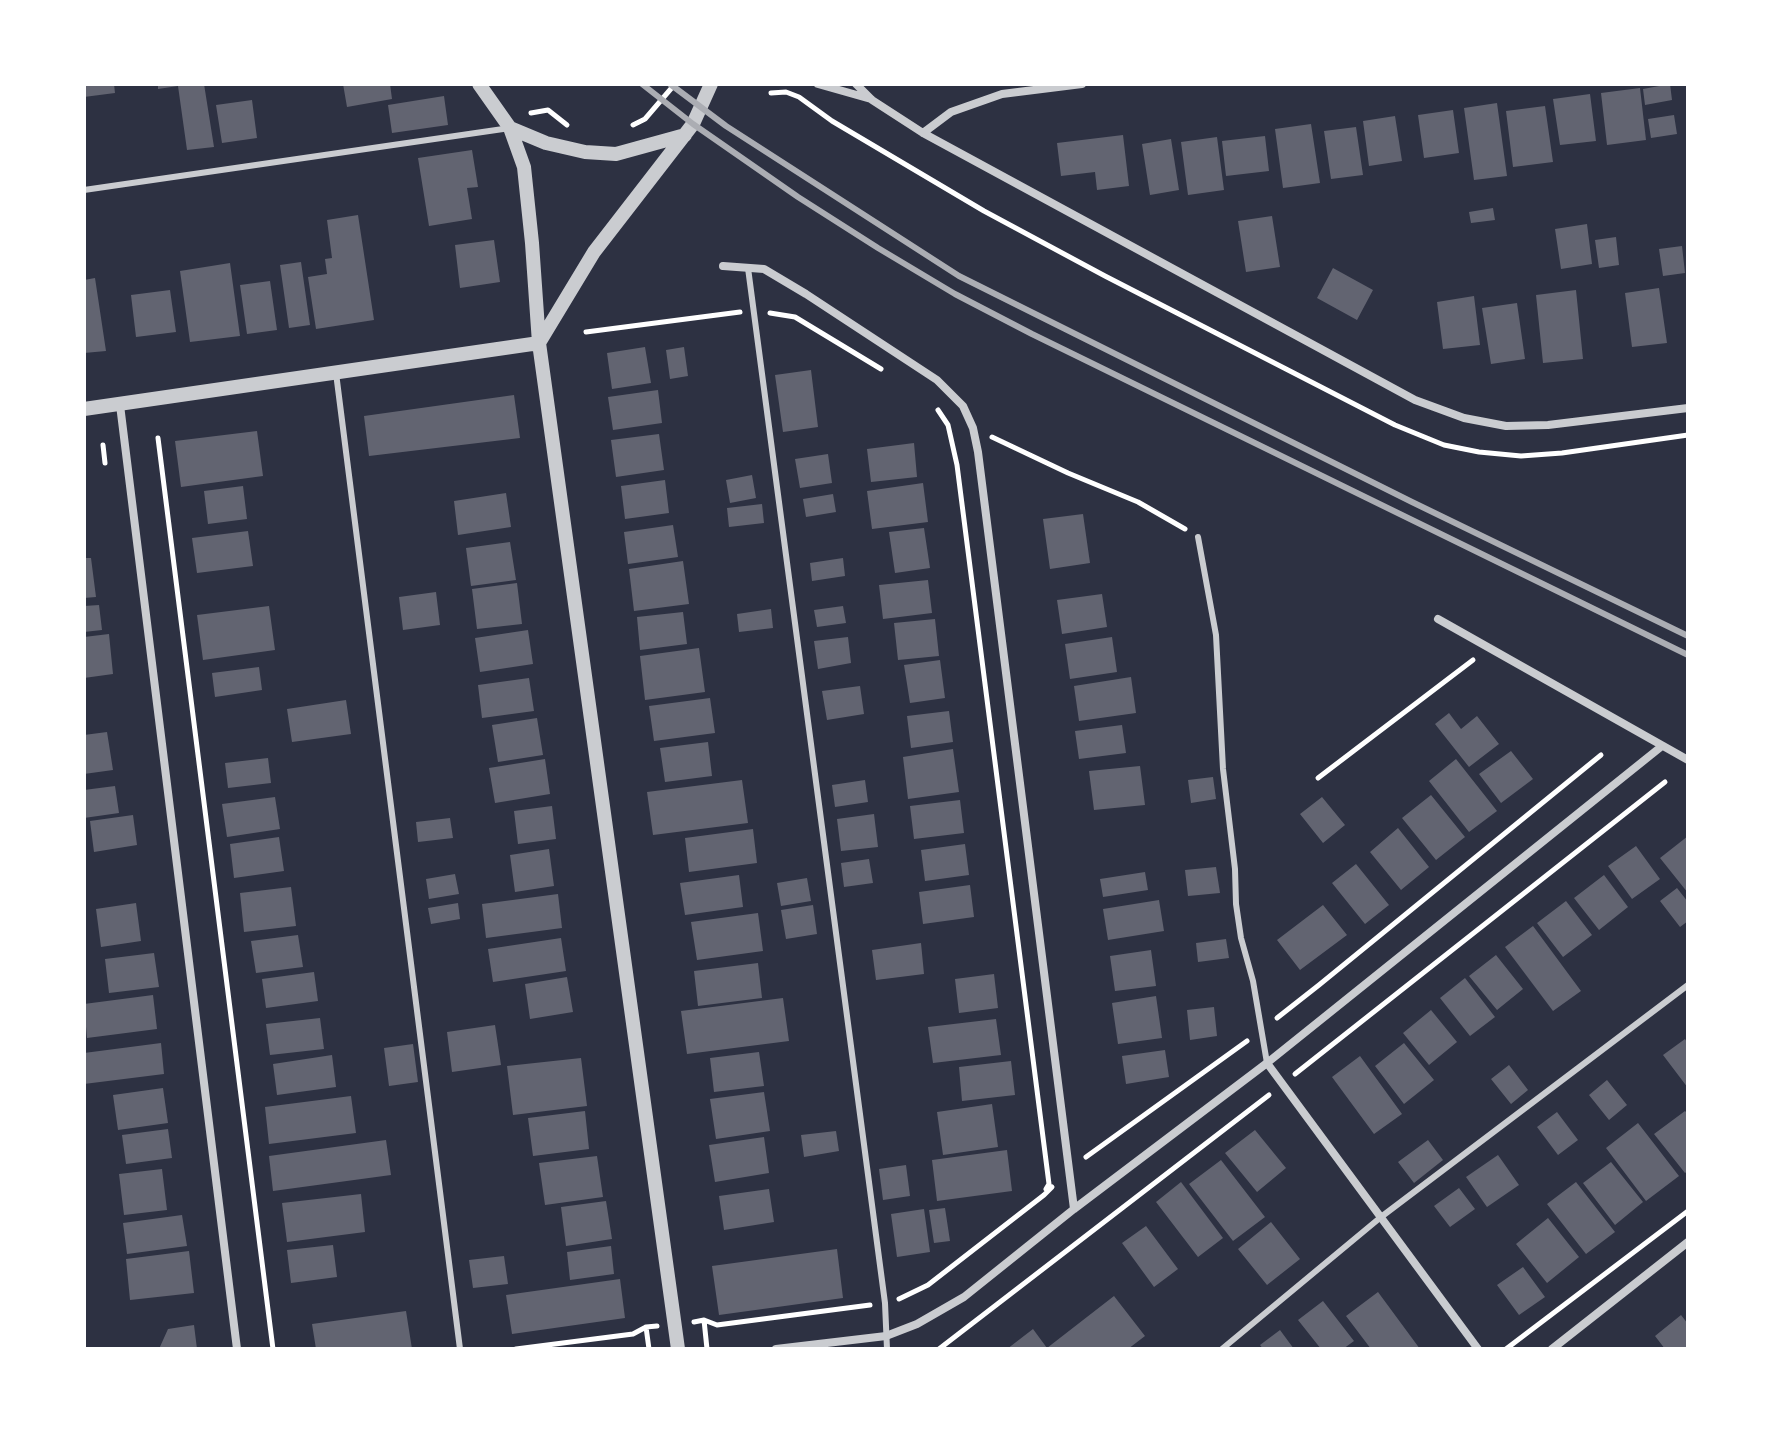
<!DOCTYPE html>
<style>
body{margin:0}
#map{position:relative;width:1772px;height:1433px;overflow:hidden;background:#2d3142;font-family:Overpass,sans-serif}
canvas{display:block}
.frame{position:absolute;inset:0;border:86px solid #fff;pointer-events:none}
</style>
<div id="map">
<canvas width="1772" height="1433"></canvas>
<div class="frame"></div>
</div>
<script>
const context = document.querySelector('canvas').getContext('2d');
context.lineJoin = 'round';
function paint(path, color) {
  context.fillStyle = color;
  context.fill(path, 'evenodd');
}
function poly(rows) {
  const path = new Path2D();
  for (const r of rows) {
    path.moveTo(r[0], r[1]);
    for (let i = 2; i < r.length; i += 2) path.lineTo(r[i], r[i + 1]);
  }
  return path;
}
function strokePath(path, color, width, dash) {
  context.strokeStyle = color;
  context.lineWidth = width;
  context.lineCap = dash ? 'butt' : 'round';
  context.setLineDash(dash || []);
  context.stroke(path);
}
paint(poly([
 [84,84,114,84,115,93,84,97],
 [158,84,204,84,214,147,187,150,178,86,158,89],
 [343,84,390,84,392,99,347,107],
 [1670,84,1672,100,1645,105,1643,89],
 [1640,88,1646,140,1607,145,1601,93],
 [1590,94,1596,141,1560,145,1553,99],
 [444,96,448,125,392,133,388,105],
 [252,100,257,138,222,143,216,105],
 [1497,103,1507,176,1474,180,1464,108],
 [1545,106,1553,162,1513,167,1506,111],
 [1453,110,1459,153,1424,158,1418,115],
 [1674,115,1677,134,1651,138,1648,119],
 [1395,116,1402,161,1369,166,1363,121],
 [1311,124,1320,183,1283,188,1275,129],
 [1356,127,1363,175,1331,179,1324,131],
 [1123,135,1129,186,1097,190,1095,172,1061,176,1057,143],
 [1265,136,1269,171,1226,176,1222,141],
 [1217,137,1224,190,1188,195,1181,142],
 [1171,139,1179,190,1150,195,1142,144],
 [472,150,478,187,467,188,472,219,429,226,418,158],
 [1493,208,1495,220,1471,223,1469,212],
 [358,215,374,320,316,329,308,277,327,274,325,259,332,258,327,220],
 [1272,216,1280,267,1246,272,1238,221],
 [1587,224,1592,264,1561,269,1555,229],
 [1616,237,1619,265,1599,268,1595,240],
 [494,240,500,282,460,288,455,245],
 [1682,246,1685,273,1663,276,1659,249],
 [301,262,310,325,289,328,280,265],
 [230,263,240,336,190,342,180,271],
 [1333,268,1373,290,1357,320,1317,298],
 [95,278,106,351,84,353,84,280],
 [270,281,277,330,247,334,240,285],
 [1659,288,1667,343,1632,347,1625,293],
 [170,290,176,332,136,337,131,295],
 [1576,290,1583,359,1543,363,1536,295],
 [1474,296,1480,345,1443,349,1437,302],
 [1517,303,1525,359,1491,364,1482,308],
 [645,347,651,383,612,389,607,353],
 [684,347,688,376,670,379,666,350],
 [811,370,818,427,783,432,775,375],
 [658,390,662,423,613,430,608,397],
 [514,395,520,438,369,456,364,416],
 [257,431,263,476,181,487,175,441],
 [659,434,664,470,616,477,611,440],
 [914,443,917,477,871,482,867,449],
 [828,454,832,483,800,488,795,459],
 [752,475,756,498,730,503,726,480],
 [665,480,669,513,625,519,621,486],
 [923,483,928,522,872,529,867,491],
 [243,486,247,519,208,524,204,491],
 [506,493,511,527,458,535,454,501],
 [833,494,836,512,806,517,803,499],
 [762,504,764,523,729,527,727,508],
 [1083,514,1090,563,1050,569,1043,519],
 [673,525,678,557,628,564,624,532],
 [924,528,930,568,895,573,889,532],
 [248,531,253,566,197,573,192,538],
 [510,542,516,580,471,586,466,548],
 [84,558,91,558,96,597,84,598],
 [843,558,845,576,812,581,810,563],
 [683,561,689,604,634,611,629,569],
 [928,580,932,613,883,619,879,585],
 [517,583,522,624,477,629,472,589],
 [436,592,440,625,403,630,399,597],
 [1102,594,1107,627,1062,634,1057,600],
 [99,605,102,630,84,632,84,606],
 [269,606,275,650,203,660,197,615],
 [843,606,846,623,817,627,814,610],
 [771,609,773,628,739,632,737,614],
 [683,612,687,644,640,650,637,617],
 [935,619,939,656,898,660,894,623],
 [528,630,533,664,480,672,475,638],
 [109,634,113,674,84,678,84,637],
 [848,637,851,663,818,669,814,641],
 [1112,637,1117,672,1070,679,1065,644],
 [699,648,705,692,645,700,640,656],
 [940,660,945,698,910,703,904,665],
 [259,667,262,690,215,697,212,673],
 [1131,677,1136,713,1079,721,1074,686],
 [529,678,534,711,482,718,478,685],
 [860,686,864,714,827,720,822,691],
 [710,698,715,733,654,741,649,706],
 [346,700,351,734,292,742,287,709],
 [949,711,953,742,911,748,907,716],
 [1449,713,1461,729,1477,716,1499,744,1469,767,1435,724],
 [537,718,543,755,498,762,492,725],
 [1122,725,1126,753,1079,759,1075,731],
 [107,732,113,770,84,774,84,735],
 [708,742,712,776,665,782,660,748],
 [953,749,959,792,908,799,903,757],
 [1511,751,1533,779,1501,803,1479,774],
 [268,758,271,783,228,788,225,763],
 [545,759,550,794,495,803,489,768],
 [1456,759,1497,811,1469,832,1429,781],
 [1140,766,1145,805,1094,810,1089,771],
 [1213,777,1216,799,1191,803,1188,780],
 [742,780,748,823,653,835,647,792],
 [865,780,868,802,835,807,832,785],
 [115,786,119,813,84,818,84,790],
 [1431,795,1465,837,1436,860,1402,818],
 [275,797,280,829,227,837,222,804],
 [1322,797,1345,825,1323,843,1300,814],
 [960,800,964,833,914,839,910,806],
 [552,806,556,839,518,844,514,811],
 [874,814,878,847,841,851,837,819],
 [133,815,137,845,94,852,90,821],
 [450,818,453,838,418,842,416,822],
 [1398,828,1429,867,1401,890,1370,852],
 [753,829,757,863,689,872,685,838],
 [1688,836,1688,893,1660,858],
 [279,837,284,871,234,878,230,844],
 [965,844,969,875,925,881,921,850],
 [1636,846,1660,879,1632,899,1608,866],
 [549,849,554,886,515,892,510,855],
 [869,859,873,883,844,887,841,863],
 [1356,864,1389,905,1365,924,1332,883],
 [1216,867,1220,893,1188,896,1185,870],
 [1145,872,1148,890,1103,897,1100,879],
 [455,874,459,894,429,899,426,879],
 [739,875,743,907,685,915,680,883],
 [1604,875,1628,907,1599,930,1574,898],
 [807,878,811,901,781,906,777,883],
 [970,885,974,917,923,924,919,892],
 [291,887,296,926,244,932,240,893],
 [1677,888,1688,902,1688,921,1680,927,1660,901],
 [558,894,562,928,486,938,482,904],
 [1159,900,1164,931,1108,940,1103,909],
 [1566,901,1592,935,1563,957,1537,923],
 [136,903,141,941,101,947,96,909],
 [458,903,460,919,431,924,428,908],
 [813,905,817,934,786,939,781,910],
 [1323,905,1347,935,1300,970,1277,940],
 [758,913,763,951,697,960,691,922],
 [1533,926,1581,991,1553,1011,1505,947],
 [298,935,303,967,256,973,251,941],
 [561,938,566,971,493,982,488,949],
 [1226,939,1229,958,1198,962,1196,943],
 [921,943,924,974,876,980,872,950],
 [1151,950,1156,986,1115,991,1110,956],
 [154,953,159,987,109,993,105,959],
 [1496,955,1523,989,1497,1010,1469,976],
 [758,963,762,998,698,1006,694,971],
 [314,972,318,1001,266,1008,262,979],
 [994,974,998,1008,959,1013,955,979],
 [567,977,573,1012,530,1019,525,984],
 [1465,978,1495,1017,1470,1036,1440,998],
 [153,995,157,1029,87,1038,84,1004],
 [1156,996,1162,1038,1118,1044,1112,1003],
 [783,998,789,1041,687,1054,681,1011],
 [1214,1007,1217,1036,1190,1040,1187,1010],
 [1431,1010,1457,1042,1429,1065,1403,1033],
 [320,1018,324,1049,270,1055,266,1024],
 [996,1019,1001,1055,933,1063,928,1027],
 [495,1025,501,1065,452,1072,447,1032],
 [1685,1039,1688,1044,1688,1088,1663,1055],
 [161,1043,164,1074,84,1084,84,1053],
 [1404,1043,1434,1080,1404,1104,1375,1066],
 [413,1044,418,1082,389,1086,384,1048],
 [1165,1050,1169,1077,1126,1084,1122,1056],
 [759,1052,764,1086,714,1092,710,1058],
 [332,1055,336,1087,277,1095,273,1064],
 [1360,1056,1402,1114,1374,1134,1332,1077],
 [581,1058,587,1106,513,1115,507,1066],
 [1011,1061,1015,1095,962,1101,959,1067],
 [1509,1065,1528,1090,1511,1104,1491,1079],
 [1607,1080,1627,1105,1609,1120,1589,1095],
 [163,1088,168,1123,118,1130,113,1095],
 [764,1092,770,1131,716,1139,710,1099],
 [351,1096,356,1133,269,1144,265,1107],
 [992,1104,998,1147,943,1155,937,1112],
 [585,1111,589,1149,533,1156,528,1118],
 [1685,1111,1688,1114,1688,1171,1685,1173,1654,1134],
 [1557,1112,1578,1140,1558,1155,1537,1127],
 [1638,1123,1679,1176,1646,1201,1606,1148],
 [168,1129,172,1158,126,1164,122,1135],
 [1255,1130,1286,1168,1257,1192,1225,1153],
 [836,1131,839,1151,804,1157,801,1135],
 [764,1137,769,1173,715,1182,709,1145],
 [386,1140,391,1175,273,1191,269,1156],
 [1428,1140,1443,1160,1414,1183,1398,1162],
 [1007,1150,1012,1191,937,1201,932,1160],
 [1498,1155,1519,1185,1487,1207,1466,1177],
 [597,1156,603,1197,545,1205,539,1163],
 [1221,1160,1265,1217,1233,1241,1189,1184],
 [1611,1162,1643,1202,1615,1225,1583,1183],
 [906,1165,910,1196,883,1200,879,1169],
 [162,1169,167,1210,124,1215,119,1174],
 [1181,1182,1223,1238,1198,1257,1156,1202],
 [1576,1182,1615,1232,1586,1254,1547,1204],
 [1459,1188,1475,1209,1450,1227,1434,1206],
 [769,1189,774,1222,724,1230,719,1196],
 [361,1194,365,1232,287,1242,282,1203],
 [606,1201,612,1239,566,1246,561,1207],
 [945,1208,950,1241,934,1243,929,1210],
 [924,1209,930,1252,897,1257,891,1214],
 [182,1215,187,1246,127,1254,123,1223],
 [1548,1218,1579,1257,1547,1283,1516,1244],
 [1271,1222,1300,1259,1267,1285,1238,1249],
 [1146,1226,1178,1269,1154,1287,1122,1243],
 [333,1245,337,1277,291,1283,287,1250],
 [611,1246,614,1274,570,1280,567,1252],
 [837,1249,843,1298,719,1315,712,1266],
 [189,1251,194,1293,130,1300,126,1259],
 [504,1256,508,1284,473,1288,469,1260],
 [1523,1267,1545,1297,1519,1315,1497,1285],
 [620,1279,625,1318,512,1334,506,1295],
 [1378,1292,1420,1349,1371,1349,1346,1316],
 [1114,1296,1145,1336,1128,1349,1007,1349,1033,1329,1047,1348],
 [1323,1301,1354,1341,1343,1349,1321,1349,1298,1320],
 [406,1311,412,1349,316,1349,312,1324],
 [1681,1315,1688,1324,1688,1349,1665,1349,1655,1336],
 [194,1325,197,1349,159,1349,168,1329],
 [1280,1330,1294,1349,1263,1349,1260,1345]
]), '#626471');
strokePath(poly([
 [771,93,786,92,799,97,832,121,984,211,1105,276,1395,425,1444,445,1479,452,1521,456,1562,453,1688,435],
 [531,113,548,110,567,125],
 [633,125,645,119,675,84],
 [770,313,795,317,881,369],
 [586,332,740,312],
 [938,410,948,425,957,465,1049,1184,1046,1189],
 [992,437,1068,473,1138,502,1185,529],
 [158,438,273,1349],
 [103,445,105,463],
 [1318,778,1473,660],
 [1277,1018,1319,985,1601,755],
 [1295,1074,1665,782],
 [1086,1157,1247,1041],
 [899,1299,928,1285,1044,1195,1052,1187],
 [704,1320,707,1349],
 [694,1322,704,1320,717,1325,870,1305],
 [646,1327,649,1349],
 [516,1349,633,1334,646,1327,657,1326],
 [939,1349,1269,1095],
 [1506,1349,1688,1211]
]), '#fff', 5);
strokePath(poly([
 [84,190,510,128],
 [748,268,885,1303,887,1349],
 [336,373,460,1349],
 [1198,537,1216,635,1223,769,1235,869,1236,904,1241,938,1253,981,1267,1063],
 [1222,1349,1381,1217,1688,985]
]), '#caccd0', 6);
strokePath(poly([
 [818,84,871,99],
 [856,84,872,100,923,133,1415,400,1464,418,1506,426,1548,425,1688,408],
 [923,133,951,112,1002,94,1082,84],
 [723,266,764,269,806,294,937,380,963,406,973,428,978,452,1074,1209],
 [120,405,237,1349],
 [1438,619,1688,760],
 [1267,1063,1478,1349],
 [776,1349,886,1336,917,1324,964,1297,1074,1209,1267,1063,1662,746],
 [1552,1349,1688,1242]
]), '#caccd0', 8);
strokePath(poly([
 [479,84,510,128,524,167,532,243,539,343,678,1349],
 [510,128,546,143,585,152,616,154,685,135],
 [84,409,539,343,594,252,693,124,711,84]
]), '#caccd0', 14);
strokePath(poly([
 [642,84,693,124,798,197,878,248,955,294,1032,334,1688,655],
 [670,84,726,126,959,276,1412,502,1688,636]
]), '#abadb3', 6);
</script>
